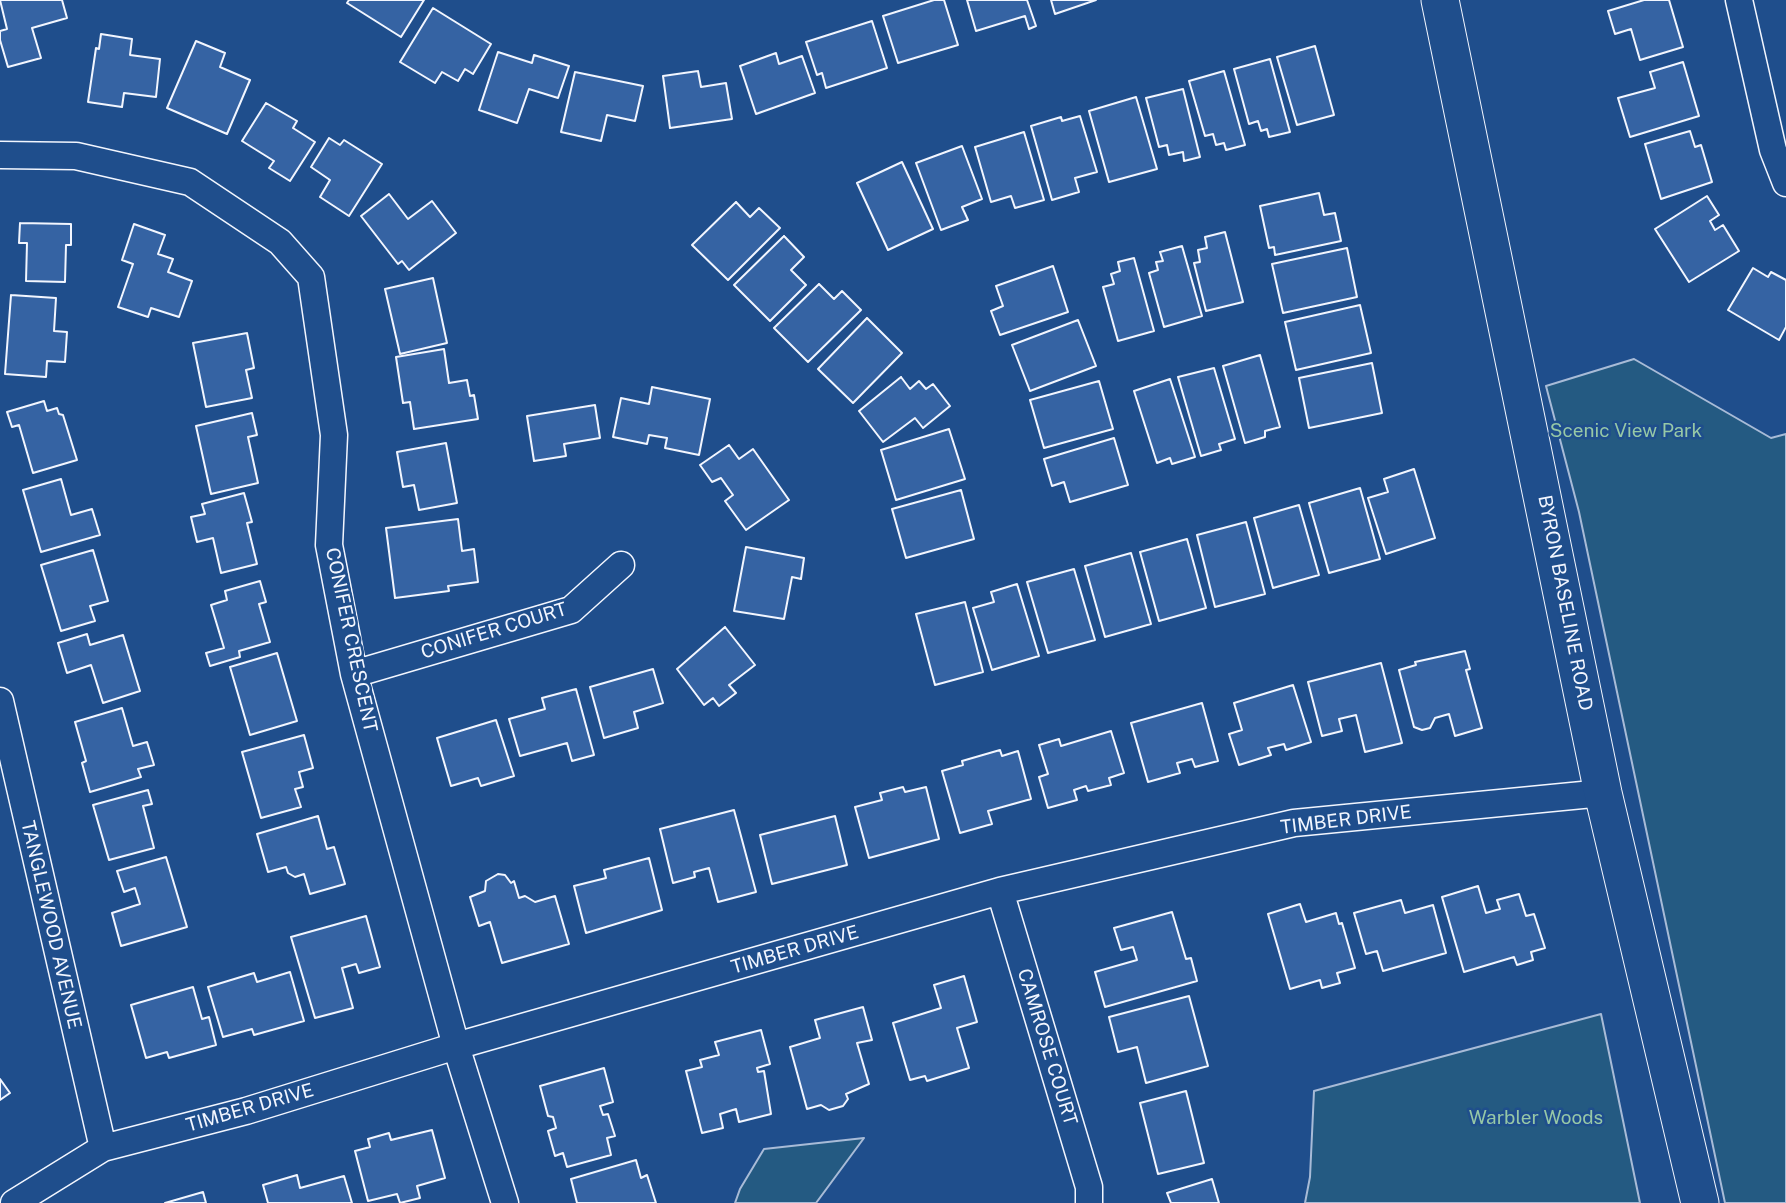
<!DOCTYPE html>
<style>
body{margin:0}
canvas{display:block;background:#1f4e8c}
</style>
<canvas width="1786" height="1203"></canvas>
<script>
const context = document.querySelector('canvas').getContext('2d');
context.lineJoin = 'round';
function paint(path, color) {
  context.fillStyle = color;
  context.fill(path, 'evenodd');
}
function poly(rows) {
  const path = new Path2D();
  for (const r of rows) {
    path.moveTo(r[0], r[1]);
    for (let i = 2; i < r.length; i += 2) path.lineTo(r[i], r[i + 1]);
  }
  return path;
}
function strokePath(path, color, width, dash) {
  context.strokeStyle = color;
  context.lineWidth = width;
  context.lineCap = dash ? 'butt' : 'round';
  context.setLineDash(dash || []);
  context.stroke(path);
}
function label(font, color, halo, rows, align = 'center') {
  context.font = font + ' "Public Sans",sans-serif';
  context.lineWidth = 5;
  context.setLineDash([]);
  context.textBaseline = 'middle';
  context.strokeStyle = halo;
  context.fillStyle = color;
  for (const [text, x, y, turn = 0] of rows) {
    context.save();
    context.translate(x, y);
    context.rotate((+turn || 0) * Math.PI / 180);
    context.textAlign = isNaN(turn) ? turn : align;
    if (halo) context.strokeText(text, 0, 0);
    context.fillText(text, 0, 0);
    context.restore();
  }
}
const green = poly([
 [1634,359,1771,438,1786,434,1786,1203,1725,1203,1579,512,1546,386,1634,359],
 [1601,1014,1640,1203,1305,1203,1310,1177,1314,1091,1601,1014],
 [864,1138,816,1203,735,1203,740,1189,764,1149,864,1138]
]);
paint(green, '#245a82');
strokePath(green, '#a8bbd7', 2);
const building = poly([
 [0,0,62,0,67,18,32,28,41,58,8,67,0,40,0,31,7,29,0,0],
 [349,0,424,0,401,37,347,3,349,0],
 [934,0,944,0,958,45,898,63,883,16,934,0],
 [967,0,1027,0,1036,26,1029,29,1025,16,976,31,967,0],
 [1051,0,1096,0,1055,14,1051,0],
 [1644,0,1669,0,1683,47,1640,60,1631,29,1615,34,1608,11,1644,0],
 [433,8,491,44,473,74,465,69,458,81,442,72,435,83,400,62,433,8],
 [872,21,887,68,826,88,822,73,817,75,806,42,872,21],
 [101,34,132,39,130,55,160,59,156,97,124,93,122,107,88,102,96,48,99,49,101,34],
 [196,41,225,53,220,67,250,80,227,134,167,108,196,41],
 [1315,46,1334,115,1297,125,1277,57,1315,46],
 [498,52,532,63,534,55,569,66,558,98,529,89,517,123,479,110,498,52],
 [776,53,779,64,802,56,815,93,756,114,740,66,776,53],
 [1270,59,1290,132,1269,137,1267,129,1261,131,1258,121,1249,124,1234,69,1270,59],
 [1683,62,1699,116,1630,137,1618,98,1655,88,1650,72,1683,62],
 [698,71,701,87,726,83,732,119,670,128,663,76,698,71],
 [1224,71,1245,145,1226,150,1224,143,1216,145,1213,134,1205,136,1189,81,1224,71],
 [575,72,643,86,635,121,607,115,601,141,561,132,575,72],
 [1183,89,1200,157,1184,161,1183,152,1169,155,1167,145,1159,147,1146,98,1183,89],
 [1136,97,1157,169,1109,182,1089,111,1136,97],
 [266,103,297,121,293,128,315,142,290,181,269,168,274,161,242,141,266,103],
 [1080,116,1097,172,1075,178,1079,192,1052,200,1031,126,1061,117,1062,121,1080,116],
 [1690,131,1695,147,1701,145,1712,182,1661,199,1645,144,1690,131],
 [1024,132,1044,200,1015,208,1011,196,991,202,975,147,1024,132],
 [329,138,340,145,344,140,382,164,349,216,320,197,330,180,311,167,329,138],
 [962,146,982,199,962,207,968,220,941,230,916,163,962,146],
 [902,162,933,229,888,250,857,183,902,162],
 [1319,193,1324,215,1335,213,1341,241,1275,255,1274,247,1269,248,1260,206,1319,193],
 [389,194,408,219,432,201,456,233,409,270,402,261,398,264,361,216,389,194],
 [1707,196,1719,215,1710,221,1715,230,1723,225,1739,251,1689,282,1655,229,1707,196],
 [736,202,750,217,759,208,780,228,728,280,692,245,736,202],
 [20,223,71,224,71,245,66,245,65,282,26,281,27,243,19,243,20,223],
 [134,224,165,235,158,254,173,259,168,272,192,281,179,317,151,308,148,317,118,307,133,264,122,260,134,224],
 [1225,232,1243,302,1206,311,1194,263,1200,262,1198,250,1207,248,1205,237,1225,232],
 [784,236,804,257,791,270,806,285,770,321,734,285,784,236],
 [1182,246,1202,316,1164,327,1149,273,1158,270,1156,262,1163,261,1160,252,1182,246],
 [1347,248,1357,297,1283,313,1272,264,1347,248],
 [1134,258,1154,331,1118,341,1103,287,1114,284,1111,274,1120,271,1118,262,1134,258],
 [1053,266,1068,312,1000,335,991,311,1003,306,996,286,1053,266],
 [1753,268,1768,277,1771,272,1786,280,1786,327,1779,340,1728,310,1753,268],
 [433,278,447,343,400,354,385,289,433,278],
 [819,284,834,299,842,291,861,310,808,362,774,328,819,284],
 [11,295,56,298,54,331,67,332,65,362,47,361,46,377,5,374,11,295],
 [1360,305,1371,353,1296,370,1285,322,1360,305],
 [867,318,902,353,853,403,818,369,867,318],
 [1078,320,1096,366,1030,391,1012,345,1078,320],
 [247,333,254,368,246,370,252,398,206,407,193,343,247,333],
 [444,349,449,383,467,380,470,396,474,395,478,419,414,429,410,402,403,403,396,357,444,349],
 [1260,355,1280,427,1265,431,1265,437,1245,443,1223,366,1260,355],
 [1372,363,1382,413,1309,428,1299,378,1372,363],
 [1214,368,1235,439,1219,444,1221,450,1201,456,1178,377,1214,368],
 [901,377,910,389,919,381,926,389,933,384,950,406,923,428,915,418,883,442,859,411,901,377],
 [1170,379,1195,457,1172,464,1170,458,1157,463,1134,391,1170,379],
 [1099,381,1113,429,1044,448,1030,400,1099,381],
 [652,387,710,399,699,455,665,448,667,438,649,435,647,444,613,437,621,398,649,404,652,387],
 [44,401,47,411,57,408,59,414,63,415,77,460,33,473,19,425,12,427,7,412,44,401],
 [595,405,600,438,564,444,566,456,534,461,527,416,595,405],
 [252,413,257,435,248,437,258,483,211,494,196,426,252,413],
 [949,429,965,479,896,500,881,450,949,429],
 [1114,438,1128,485,1070,502,1064,482,1052,486,1044,459,1114,438],
 [446,443,457,503,419,510,414,485,403,487,397,452,446,443],
 [729,445,739,459,753,449,789,500,746,530,725,501,733,495,721,478,712,482,700,465,729,445],
 [1414,469,1435,538,1386,554,1368,498,1388,492,1384,479,1414,469],
 [61,479,71,515,92,509,100,535,41,552,23,490,61,479],
 [1360,488,1380,559,1329,573,1309,503,1360,488],
 [961,490,974,539,906,558,892,509,961,490],
 [244,493,252,522,247,523,257,564,221,573,213,538,197,542,191,517,205,514,202,504,244,493],
 [1299,505,1319,575,1273,588,1254,518,1299,505],
 [458,519,462,551,474,549,478,582,448,586,449,591,395,598,386,528,458,519],
 [1246,522,1265,594,1215,607,1197,535,1246,522],
 [1187,539,1206,608,1159,621,1140,552,1187,539],
 [746,547,804,558,801,579,792,577,784,619,734,611,746,547],
 [93,550,108,601,90,606,95,621,61,631,41,565,93,550],
 [1131,553,1151,624,1105,637,1085,566,1131,553],
 [1074,569,1095,640,1048,653,1027,582,1074,569],
 [260,581,266,602,259,604,270,642,239,651,240,657,210,666,206,653,224,648,211,605,227,600,225,591,260,581],
 [1017,584,1039,656,992,670,973,608,994,602,991,592,1017,584],
 [965,602,983,672,935,685,916,614,965,602],
 [725,627,755,665,729,685,736,693,719,706,713,698,704,705,677,669,725,627],
 [87,634,90,645,123,635,140,691,103,703,91,665,67,673,58,643,87,634],
 [1465,651,1470,669,1466,670,1482,728,1455,736,1449,714,1435,718,1430,728,1422,730,1414,727,1399,670,1416,665,1415,662,1465,651],
 [277,653,297,721,250,735,230,667,277,653],
 [1381,663,1402,743,1365,752,1356,715,1339,719,1342,731,1322,736,1308,682,1381,663],
 [653,669,663,703,634,712,638,728,604,738,590,687,653,669],
 [1293,685,1311,742,1286,750,1284,744,1268,748,1271,755,1239,765,1229,734,1242,730,1234,703,1293,685],
 [576,689,594,755,572,761,567,743,520,756,509,719,545,709,542,698,576,689],
 [1202,703,1218,761,1195,767,1192,759,1177,763,1180,773,1148,782,1131,723,1202,703],
 [122,708,133,746,147,742,154,765,138,769,141,777,90,792,82,763,86,761,75,722,122,708],
 [496,720,514,776,481,786,478,778,451,786,437,738,496,720],
 [1111,731,1124,773,1109,778,1111,785,1088,791,1086,786,1074,790,1077,800,1048,808,1039,777,1048,774,1039,745,1059,739,1061,746,1111,731],
 [304,735,313,768,299,772,303,787,295,789,301,807,261,818,242,752,304,735],
 [1000,750,1002,756,1018,751,1031,799,988,811,992,824,960,833,942,771,963,765,962,761,1000,750],
 [903,787,905,792,926,787,939,839,869,858,855,807,882,800,880,793,903,787],
 [148,790,152,804,143,806,154,848,109,860,93,805,148,790],
 [734,810,756,892,718,902,709,868,694,872,695,877,673,883,660,829,734,810],
 [318,816,327,849,334,847,345,884,310,894,304,874,295,877,288,873,286,867,268,872,257,834,318,816],
 [835,816,847,865,772,884,760,835,835,816],
 [166,857,187,927,121,946,112,913,140,904,135,888,124,892,117,871,166,857],
 [649,858,662,910,586,933,574,886,606,878,604,870,649,858],
 [498,874,505,875,511,883,514,881,519,898,525,896,535,902,555,896,569,944,502,963,490,922,479,926,470,897,485,891,486,881,498,874],
 [1478,886,1486,913,1500,909,1497,900,1519,894,1526,916,1534,914,1545,948,1531,952,1533,960,1517,965,1514,957,1464,972,1442,897,1478,886],
 [1401,900,1405,913,1433,905,1446,953,1383,971,1377,951,1366,954,1354,913,1401,900],
 [1300,904,1306,922,1336,913,1339,924,1342,923,1355,968,1337,973,1340,983,1322,988,1320,980,1290,989,1268,914,1300,904],
 [1172,912,1186,959,1191,958,1197,981,1105,1007,1095,972,1137,960,1133,947,1121,950,1114,928,1172,912],
 [366,916,380,967,359,973,356,964,342,968,353,1008,315,1018,291,937,366,916],
 [290,972,304,1021,254,1035,252,1029,223,1037,208,987,254,973,257,982,290,972],
 [964,976,977,1022,957,1028,969,1068,927,1081,925,1076,910,1080,893,1023,941,1008,934,985,964,976],
 [193,987,202,1019,209,1017,216,1045,169,1058,167,1052,146,1058,131,1005,193,987],
 [1189,996,1208,1066,1146,1083,1137,1047,1118,1052,1109,1017,1189,996],
 [863,1007,872,1040,857,1043,869,1084,846,1094,848,1099,843,1106,829,1110,821,1105,807,1109,790,1047,820,1038,815,1020,863,1007],
 [761,1030,770,1064,757,1068,758,1072,764,1071,771,1114,739,1122,736,1109,720,1114,723,1128,702,1133,686,1071,702,1067,700,1060,719,1055,715,1042,761,1030],
 [604,1068,613,1102,600,1106,603,1115,608,1114,615,1136,607,1138,611,1155,567,1167,563,1153,555,1156,548,1131,556,1128,553,1117,548,1116,540,1086,604,1068],
 [0,1079,10,1093,0,1100,0,1079],
 [1186,1091,1204,1163,1158,1174,1140,1103,1186,1091],
 [432,1130,445,1178,417,1186,420,1198,400,1203,397,1194,368,1201,355,1151,370,1147,368,1139,389,1133,391,1140,432,1130],
 [636,1160,641,1178,647,1175,656,1203,577,1203,571,1179,636,1160],
 [297,1175,300,1188,344,1176,352,1203,268,1203,263,1185,297,1175],
 [1212,1179,1219,1203,1171,1203,1167,1193,1212,1179],
 [203,1192,206,1203,165,1203,203,1192]
]);
paint(building, '#3563a3');
strokePath(building, '#f2f6ff', 2);
const street = poly([
 [1739,0,1773,150,1786,183],
 [0,155,76,156,190,182,280,242,311,277,334,435,329,545,354,674,456,1046,505,1203],
 [354,674,571,610,621,565],
 [0,701,103,1148],
 [1000,891,1089,1187,1089,1203],
 [14,1203,103,1148,246,1111,456,1046,1000,891,1294,823,1603,793]
]);
const secondary = poly([
 [1440,0,1603,793,1700,1203]
]);
strokePath(street, '#f2f6ff', 29);
strokePath(secondary, '#f2f6ff', 39);
strokePath(street, '#1f4e8c', 26);
strokePath(secondary, '#1f4e8c', 37);
label('19px', '#97c8a6', '#1f4e8c', [
 ["Scenic View Park",1626,431],
 ["Warbler Woods",1536,1118]
]);
label('19px', '#f2f6ff', '#1f4e8c', [
 ["BYRON BASELINE ROAD",1565,603,79],
 ["CONIFER COURT",494,631,-17],
 ["CONIFER CRESCENT",351,640,78],
 ["TIMBER DRIVE",1346,820,-7],
 ["TANGLEWOOD AVENUE",51,925,77],
 ["TIMBER DRIVE",795,950,-16],
 ["CAMROSE COURT",1047,1047,73],
 ["TIMBER DRIVE",250,1108,-16]
]);
</script>
